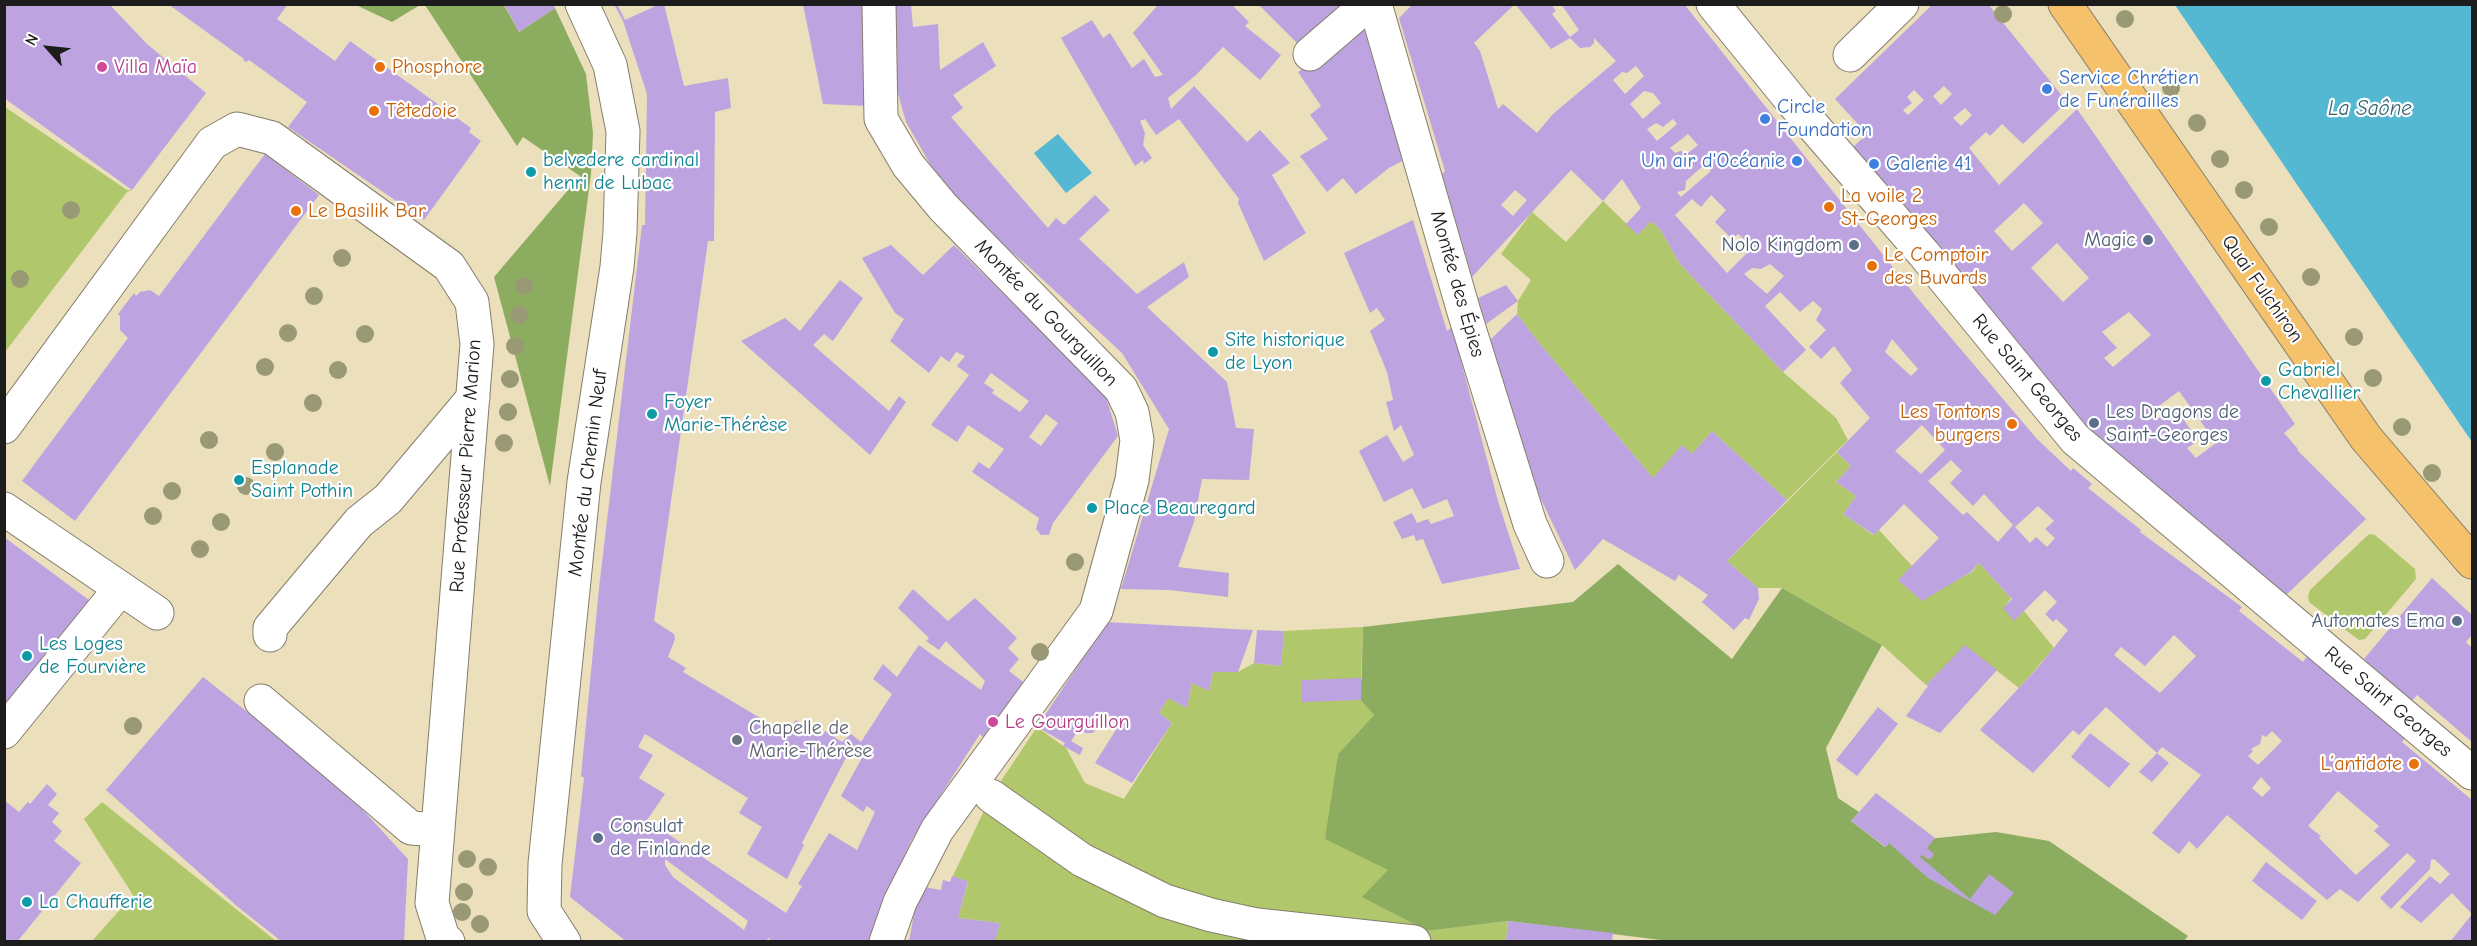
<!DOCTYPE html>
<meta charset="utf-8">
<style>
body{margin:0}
#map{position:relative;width:2477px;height:946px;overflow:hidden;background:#ebdfbc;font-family:"Comic Neue",sans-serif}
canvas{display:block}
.frame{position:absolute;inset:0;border:6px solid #1c1c1c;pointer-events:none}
.north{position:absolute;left:18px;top:18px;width:60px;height:60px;-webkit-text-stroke:4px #fff;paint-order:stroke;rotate:297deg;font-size:16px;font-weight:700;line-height:24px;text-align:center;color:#1c1c1c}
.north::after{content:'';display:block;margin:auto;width:21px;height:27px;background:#1c1c1c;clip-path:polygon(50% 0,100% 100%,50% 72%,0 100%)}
</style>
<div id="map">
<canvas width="2477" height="946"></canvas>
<div class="frame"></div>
<div class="north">N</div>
</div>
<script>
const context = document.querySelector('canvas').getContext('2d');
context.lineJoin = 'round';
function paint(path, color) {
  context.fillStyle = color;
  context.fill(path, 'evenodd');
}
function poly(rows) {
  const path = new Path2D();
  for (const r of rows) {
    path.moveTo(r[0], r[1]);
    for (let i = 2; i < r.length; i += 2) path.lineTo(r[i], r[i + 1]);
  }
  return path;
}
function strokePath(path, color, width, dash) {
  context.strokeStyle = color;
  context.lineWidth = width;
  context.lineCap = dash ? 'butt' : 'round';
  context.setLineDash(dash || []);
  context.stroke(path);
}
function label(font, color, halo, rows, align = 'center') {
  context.font = font + ' "Comic Neue",sans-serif';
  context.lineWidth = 4.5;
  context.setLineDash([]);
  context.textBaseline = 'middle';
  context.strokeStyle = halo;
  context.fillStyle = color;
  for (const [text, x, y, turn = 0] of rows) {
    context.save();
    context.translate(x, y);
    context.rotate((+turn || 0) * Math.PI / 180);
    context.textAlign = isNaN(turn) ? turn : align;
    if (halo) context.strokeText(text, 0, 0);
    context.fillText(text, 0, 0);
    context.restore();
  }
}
paint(poly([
 [5,107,127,190,132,190,127,192,5,352],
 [1603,201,1638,235,1651,221,1660,229,1680,264,1783,372,1836,418,1848,440,1787,500,1712,431,1692,454,1682,446,1653,478,1540,344,1517,314,1518,301,1531,280,1501,254,1532,212,1566,242],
 [1837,452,1851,466,1836,482,1856,496,1843,514,1873,535,1879,530,1912,566,1925,597,1972,572,1979,563,2011,598,2004,608,2014,620,2024,611,2054,648,2019,688,1965,646,1926,685,1882,645,1782,588,1758,588,1727,561],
 [2369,534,2375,535,2415,569,2416,579,2365,639,2359,640,2309,602,2308,596,2310,590],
 [1363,627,1361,678,1374,715,1338,754,1326,839,1389,870,1363,897,1427,931,1508,921,1506,942,995,941,1000,923,958,918,968,882,950,882,991,796,1037,727,1066,748,1085,783,1124,799,1172,723,1159,713,1168,698,1187,708,1192,683,1209,691,1213,672,1238,672,1254,663,1281,666,1284,631],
 [102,802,276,941,92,941,133,895,84,819]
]), '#b1c76c');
paint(poly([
 [487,4,489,6,504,5,519,32,555,8,586,74,593,133,591,174,550,486,494,277,580,176,523,137,517,146,425,5],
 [356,5,420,5,392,22],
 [1618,564,1732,659,1782,588,1882,645,1826,748,1838,798,1859,812,1851,821,1885,847,1889,843,1996,832,2049,841,2188,936,2183,942,1677,942,1508,921,1427,931,1362,897,1388,870,1325,839,1338,754,1374,715,1361,700,1363,627,1573,602]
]), '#8cac60');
paint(poly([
 [2175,5,2472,5,2472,442],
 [1058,134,1092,173,1066,193,1034,153]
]), '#54b8d3');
paint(poly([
 [4,4,109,4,147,44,206,93,132,190,4,98],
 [168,4,288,4,277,19,335,61,350,41,471,128,469,132,481,141,424,220,288,127,307,102,249,60,246,62,243,60,244,59],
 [504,4,553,4,555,8,519,32],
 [614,4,617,4,625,20,660,4,664,4,684,86,728,78,731,108,715,112,714,241,708,241,654,621,674,634,675,639,668,657,686,668,683,672,787,734,796,720,822,736,825,731,842,742,851,734,861,742,892,694,873,679,883,664,897,677,919,645,981,690,985,681,946,641,939,650,926,641,929,638,898,608,913,589,948,621,975,598,1017,638,1008,648,1019,659,1009,671,1027,685,985,739,980,734,911,841,885,900,871,942,773,942,768,938,766,942,627,942,570,897,584,778,581,776,599,588,642,225,645,225,647,94,623,21],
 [645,734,748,798,739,813,762,827,747,854,787,879,804,845,802,843,851,748,863,756,841,796,863,812,867,806,875,812,857,850,829,833,798,884,802,886,786,913,647,820,665,794,639,778,653,755,638,747],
 [665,859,748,921,744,930,673,877,665,865],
 [803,4,870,4,868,106,823,104],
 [890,4,911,4,913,27,938,24,940,70,983,42,996,66,953,95,963,108,951,117,1048,228,1056,218,1064,225,1095,195,1110,210,1079,239,1137,294,1184,262,1189,277,1147,307,1227,382,1236,428,1254,429,1249,480,1202,479,1194,522,1178,567,1229,573,1228,597,1170,590,1121,589,1169,429,1122,353,1027,265,969,217,941,183,906,122,897,90],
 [1258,4,1349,4,1302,48],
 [1413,4,1515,4,1474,43,1480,51,1498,109,1503,104,1537,133,1553,114,1616,61,1594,38,1594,43,1590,47,1580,48,1570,38,1551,49,1515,4,1551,4,1556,11,1552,14,1570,37,1579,30,1561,4,1684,4,1919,300,2037,439,2071,471,2073,468,2092,484,2088,488,2141,530,2140,532,2242,607,2239,611,2303,662,2311,651,2406,737,2402,742,2472,800,2472,942,2450,942,2472,914,2452,893,2421,923,2400,907,2430,876,2440,884,2450,874,2434,859,2431,860,2430,869,2391,909,2380,898,2416,861,2407,853,2358,902,2340,889,2327,900,2227,815,2197,849,2189,841,2179,854,2152,833,2201,775,2162,747,2157,753,2106,707,2079,735,2073,730,2033,773,1980,730,2040,665,2068,630,2056,619,2053,622,2045,614,2057,602,2045,590,2014,621,2003,608,2012,599,1979,563,1971,572,1922,601,1898,580,1939,538,1904,504,1874,535,1843,514,1856,496,1836,482,1851,466,1837,452,1870,418,1840,383,1852,370,1834,346,1821,359,1809,347,1826,330,1816,320,1822,309,1813,301,1800,312,1780,292,1765,306,1806,350,1783,372,1680,264,1660,229,1651,221,1638,235,1626,224,1641,208,1622,179,1603,201,1571,170,1472,277,1442,174,1445,171,1399,18],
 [1636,66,1644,76,1625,94,1613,80,1622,72,1627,73],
 [1644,91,1653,93,1661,103,1643,119,1630,104],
 [1673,119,1677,124,1657,141,1647,129,1656,123,1663,127],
 [1688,134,1698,145,1688,153,1680,151,1675,153,1670,148],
 [1705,164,1711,171,1681,197,1677,192,1685,190,1686,181],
 [1515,190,1527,200,1513,216,1501,205],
 [1711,195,1726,210,1715,222,1732,239,1738,234,1756,249,1752,253,1750,250,1727,273,1675,215,1692,199,1701,207],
 [1770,264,1784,276,1767,294,1744,274,1752,268,1761,269],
 [1892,339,1918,369,1911,376,1885,352],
 [1922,425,1945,450,1921,474,1895,451],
 [1951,460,1962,471,1950,483,1973,506,1984,494,2013,525,1998,542,1967,512,1963,515,1928,481],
 [2038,506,2054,521,2045,529,2055,538,2047,547,2036,537,2030,543,2015,527],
 [2174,635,2196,656,2160,693,2114,655,2121,647,2145,666],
 [2272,731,2282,741,2258,765,2248,756,2253,751,2251,749,2260,744,2262,735,2266,737],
 [2261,777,2271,788,2262,797,2252,788],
 [2338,791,2379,826,2374,831,2390,845,2356,875,2319,838,2321,836,2308,826],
 [1933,4,1988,4,2067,102,2023,144,2002,124,1990,136,1986,132,1969,148,1999,185,2077,109,2295,424,2284,433,2298,449,2297,450,2366,519,2285,596,2089,432,1851,149,1867,134,1835,99],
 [1944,86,1952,94,1941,105,1933,96],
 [1914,90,1924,100,1908,115,1903,110,1912,103,1907,97],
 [1965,108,1972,115,1961,126,1953,118],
 [2024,203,2043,223,2012,251,1994,231],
 [2057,243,2089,278,2063,302,2031,268],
 [2129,312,2151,335,2113,367,2104,358,2117,348,2102,332],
 [2179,391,2216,443,2196,458,2187,448,2195,443,2195,436,2179,413,2173,411,2159,418,2152,411],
 [1158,5,1232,5,1249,22,1245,26,1281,55,1260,80,1223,47,1196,75,1168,98,1171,109,1194,86,1247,142,1260,130,1290,163,1272,175,1306,233,1264,261,1238,203,1239,199,1179,119,1156,135,1145,119,1140,121,1145,133,1143,145,1152,158,1144,164,1143,160,1135,166,1061,38,1092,20,1103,38,1110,33,1132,68,1144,59,1155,77,1163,75,1133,33],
 [1364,29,1404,160,1389,168,1356,194,1343,178,1327,192,1300,156,1328,139,1310,115,1321,106,1298,72],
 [265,154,319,195,75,521,22,481,128,338,120,330,120,316,118,314,134,293,136,296,140,292,150,290,159,296],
 [1413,220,1447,331,1452,327,1498,501,1520,569,1442,584,1423,539,1416,541,1414,535,1402,539,1393,522,1412,513,1417,523,1428,519,1431,524,1454,516,1447,499,1423,509,1412,488,1384,502,1359,451,1387,435,1403,462,1414,455,1401,425,1394,431,1386,402,1393,400,1387,372,1370,331,1385,320,1377,308,1370,313,1344,253],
 [891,245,923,275,954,245,1105,394,1118,436,1053,523,1049,535,1041,535,1036,529,1039,518,972,472,979,462,989,469,1004,449,968,425,957,442,931,425,969,375,957,366,965,356,956,352,949,362,941,356,929,373,890,341,904,319,895,313,862,258],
 [991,373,1029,401,1020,412,992,393,994,390,984,383],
 [1046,414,1058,423,1041,446,1029,437],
 [840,280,863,298,833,341,824,334,813,345,889,411,899,396,906,402,870,455,741,341,785,318,800,331],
 [1506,285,1518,301,1486,324,1478,298],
 [1517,314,1540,344,1653,478,1682,445,1692,454,1712,431,1787,500,1727,561,1758,588,1759,599,1749,620,1745,618,1734,630,1702,602,1708,595,1679,575,1675,581,1603,539,1575,570,1525,466,1490,340],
 [4,537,93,603,4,710],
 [2432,578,2472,615,2472,635,2466,642,2472,648,2472,742,2417,695,2412,701,2364,659],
 [1106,622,1253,630,1238,672,1213,672,1209,691,1192,683,1187,708,1168,698,1159,713,1172,723,1132,783,1095,763,1121,722,1109,715,1101,726,1099,725,1093,733,1085,733,1079,729,1071,741,1083,748,1080,755,1063,746,1065,743,1037,727,1083,658,1080,657],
 [1257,630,1284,631,1281,666,1254,663],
 [1965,645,1997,670,1940,733,1906,716,1928,686,1926,685],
 [203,677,288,744,361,808,408,859,404,942,281,941,238,907,106,790],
 [1361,678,1361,700,1302,702,1302,680],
 [1878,707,1898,724,1857,776,1836,760],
 [2090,733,2130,764,2109,788,2071,757],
 [2157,753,2169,763,2152,782,2139,772],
 [47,784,57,794,48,805,59,813,52,822,62,831,54,841,81,863,17,942,4,942,4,800,19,812,28,802,30,804],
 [1876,793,1935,838,1927,848,1934,854,1932,858,1928,859,1922,855,1920,857,1970,899,1989,874,2014,893,1995,915,1928,878,1889,843,1886,847,1851,821],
 [2266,862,2317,901,2302,920,2252,881],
 [952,876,968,881,958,918,1000,923,995,942,909,942,914,913,925,887,941,890,943,880,950,882],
 [1508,921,1613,933,1612,942,1506,942]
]), '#bda4e1');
const minor = poly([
 [879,4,881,119,908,165,943,207,1121,389,1132,412,1137,440,1132,480,1096,611,937,830,900,902,886,942],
 [1375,4,1464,312,1530,524,1547,561],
 [1713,4,1795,105,1924,254,2075,439,2472,773],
 [1310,54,1368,4],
 [1850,55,1902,4],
 [4,427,212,143,237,129,272,138,449,266,472,302,477,344,432,903,443,938,448,942],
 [4,509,157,613],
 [270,635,270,628,359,522,388,499,473,398],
 [261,701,411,828,438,830],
 [4,732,120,589],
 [991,796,1082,860,1165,901,1211,915,1257,925,1414,942],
 [564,942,544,911,545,864,584,482,617,267,620,232,623,131,610,65,582,4]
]);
const major = poly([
 [2065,4,2366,438,2472,562]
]);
strokePath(minor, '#847e6c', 35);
strokePath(major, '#847e6c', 35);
strokePath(minor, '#fff', 33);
strokePath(major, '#f5c16b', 33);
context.fillStyle = '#9a9976';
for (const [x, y] of [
 [2003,14],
 [2125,19],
 [2171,88],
 [2197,123],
 [2220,159],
 [2244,190],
 [71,210],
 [2269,227],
 [342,258],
 [2311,277],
 [20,279],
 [524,286],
 [314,296],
 [519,315],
 [288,333],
 [365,334],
 [2354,337],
 [515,346],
 [265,367],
 [338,370],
 [2373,378],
 [510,379],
 [313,403],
 [508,412],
 [2402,427],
 [209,440],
 [504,443],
 [275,452],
 [2432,473],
 [246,486],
 [172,491],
 [153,516],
 [221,522],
 [200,549],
 [1075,562],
 [1040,652],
 [133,726],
 [467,859],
 [488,867],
 [464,892],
 [462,912],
 [480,924]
]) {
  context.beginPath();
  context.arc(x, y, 9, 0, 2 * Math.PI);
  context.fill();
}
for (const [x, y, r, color] of [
 [102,67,6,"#d1479c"],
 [380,67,6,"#e8710a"],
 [2047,89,6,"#3f7fe0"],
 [374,111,6,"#e8710a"],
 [1765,119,6,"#3f7fe0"],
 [1797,161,6,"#3f7fe0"],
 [1874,164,6,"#3f7fe0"],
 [531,172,6,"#0f9aa8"],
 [1829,207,6,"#e8710a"],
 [296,211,6,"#e8710a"],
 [2148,240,6,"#5c6f8a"],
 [1854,245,6,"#5c6f8a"],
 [1872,266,6,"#e8710a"],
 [1213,352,6,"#0f9aa8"],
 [2266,381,6,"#0f9aa8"],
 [652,414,6,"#0f9aa8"],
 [2094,423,6,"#5c6f8a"],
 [2012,424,6,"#e8710a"],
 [239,480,6,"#0f9aa8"],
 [1092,508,6,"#0f9aa8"],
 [2457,621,6,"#5c6f8a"],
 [27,656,6,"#0f9aa8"],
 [993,722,6,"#d1479c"],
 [737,740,6,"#6b7280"],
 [2414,764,6,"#e8710a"],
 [598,838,6,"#5c6f8a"],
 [27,902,6,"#0f9aa8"]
]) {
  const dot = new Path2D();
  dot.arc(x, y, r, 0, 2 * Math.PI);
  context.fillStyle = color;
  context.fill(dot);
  strokePath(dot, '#fff', 2);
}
label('20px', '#b23c85', '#fff', [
 ["Villa Maïa",114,67],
 ["Le Gourguillon",1005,722]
], 'left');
label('20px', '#c56008', '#fff', [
 ["Phosphore",392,67],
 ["Têtedoie",386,111],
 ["La voile 2",1841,196],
 ["St-Georges",1841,219],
 ["Le Basilik Bar",308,211],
 ["Le Comptoir",1884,255],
 ["des Buvards",1884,278],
 ["Les Tontons",2000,412,"right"],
 ["burgers",2000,435,"right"],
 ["L’antidote",2402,764,"right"]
], 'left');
label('20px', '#366cbe', '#fff', [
 ["Service Chrétien",2059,78],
 ["de Funérailles",2059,101],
 ["Circle",1777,107],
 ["Foundation",1777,130],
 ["Un air d'Océanie",1785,161,"right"],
 ["Galerie 41",1886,164]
], 'left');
label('20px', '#0d838f', '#fff', [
 ["belvedere cardinal",543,160],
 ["henri de Lubac",543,183],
 ["Site historique",1225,340],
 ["de Lyon",1225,363],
 ["Gabriel",2278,370],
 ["Chevallier",2278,393],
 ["Foyer",664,402],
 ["Marie-Thérèse",664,425],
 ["Esplanade",251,468],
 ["Saint Pothin",251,491],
 ["Place Beauregard",1104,508],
 ["Les Loges",39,644],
 ["de Fourvière",39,667],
 ["La Chaufferie",39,902]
], 'left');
label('20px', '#4e5e75', '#fff', [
 ["Magic",2136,240],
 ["Nolo Kingdom",1842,245],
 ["Les Dragons de",2106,412,"left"],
 ["Saint-Georges",2106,435,"left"],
 ["Automates Ema",2445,621],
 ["Consulat",610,826,"left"],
 ["de Finlande",610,849,"left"]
], 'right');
label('20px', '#1c1c1c', '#fff', [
 ["Montée des Épies",1457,284,74],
 ["Quai Fulchiron",2262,289,55],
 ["Montée du Gourguillon",1046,313,46],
 ["Rue Saint Georges",2027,378,50],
 ["Rue Professeur Pierre Marion",466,466,-86],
 ["Montée du Chemin Neuf",588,473,-83],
 ["Rue Saint Georges",2388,702,40]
]);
label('20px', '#5b616d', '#fff', [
 ["Chapelle de",749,728],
 ["Marie-Thérèse",749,751]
], 'left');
label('italic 21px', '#35626e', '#fff', [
 ["La Saône",2370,109]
]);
</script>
